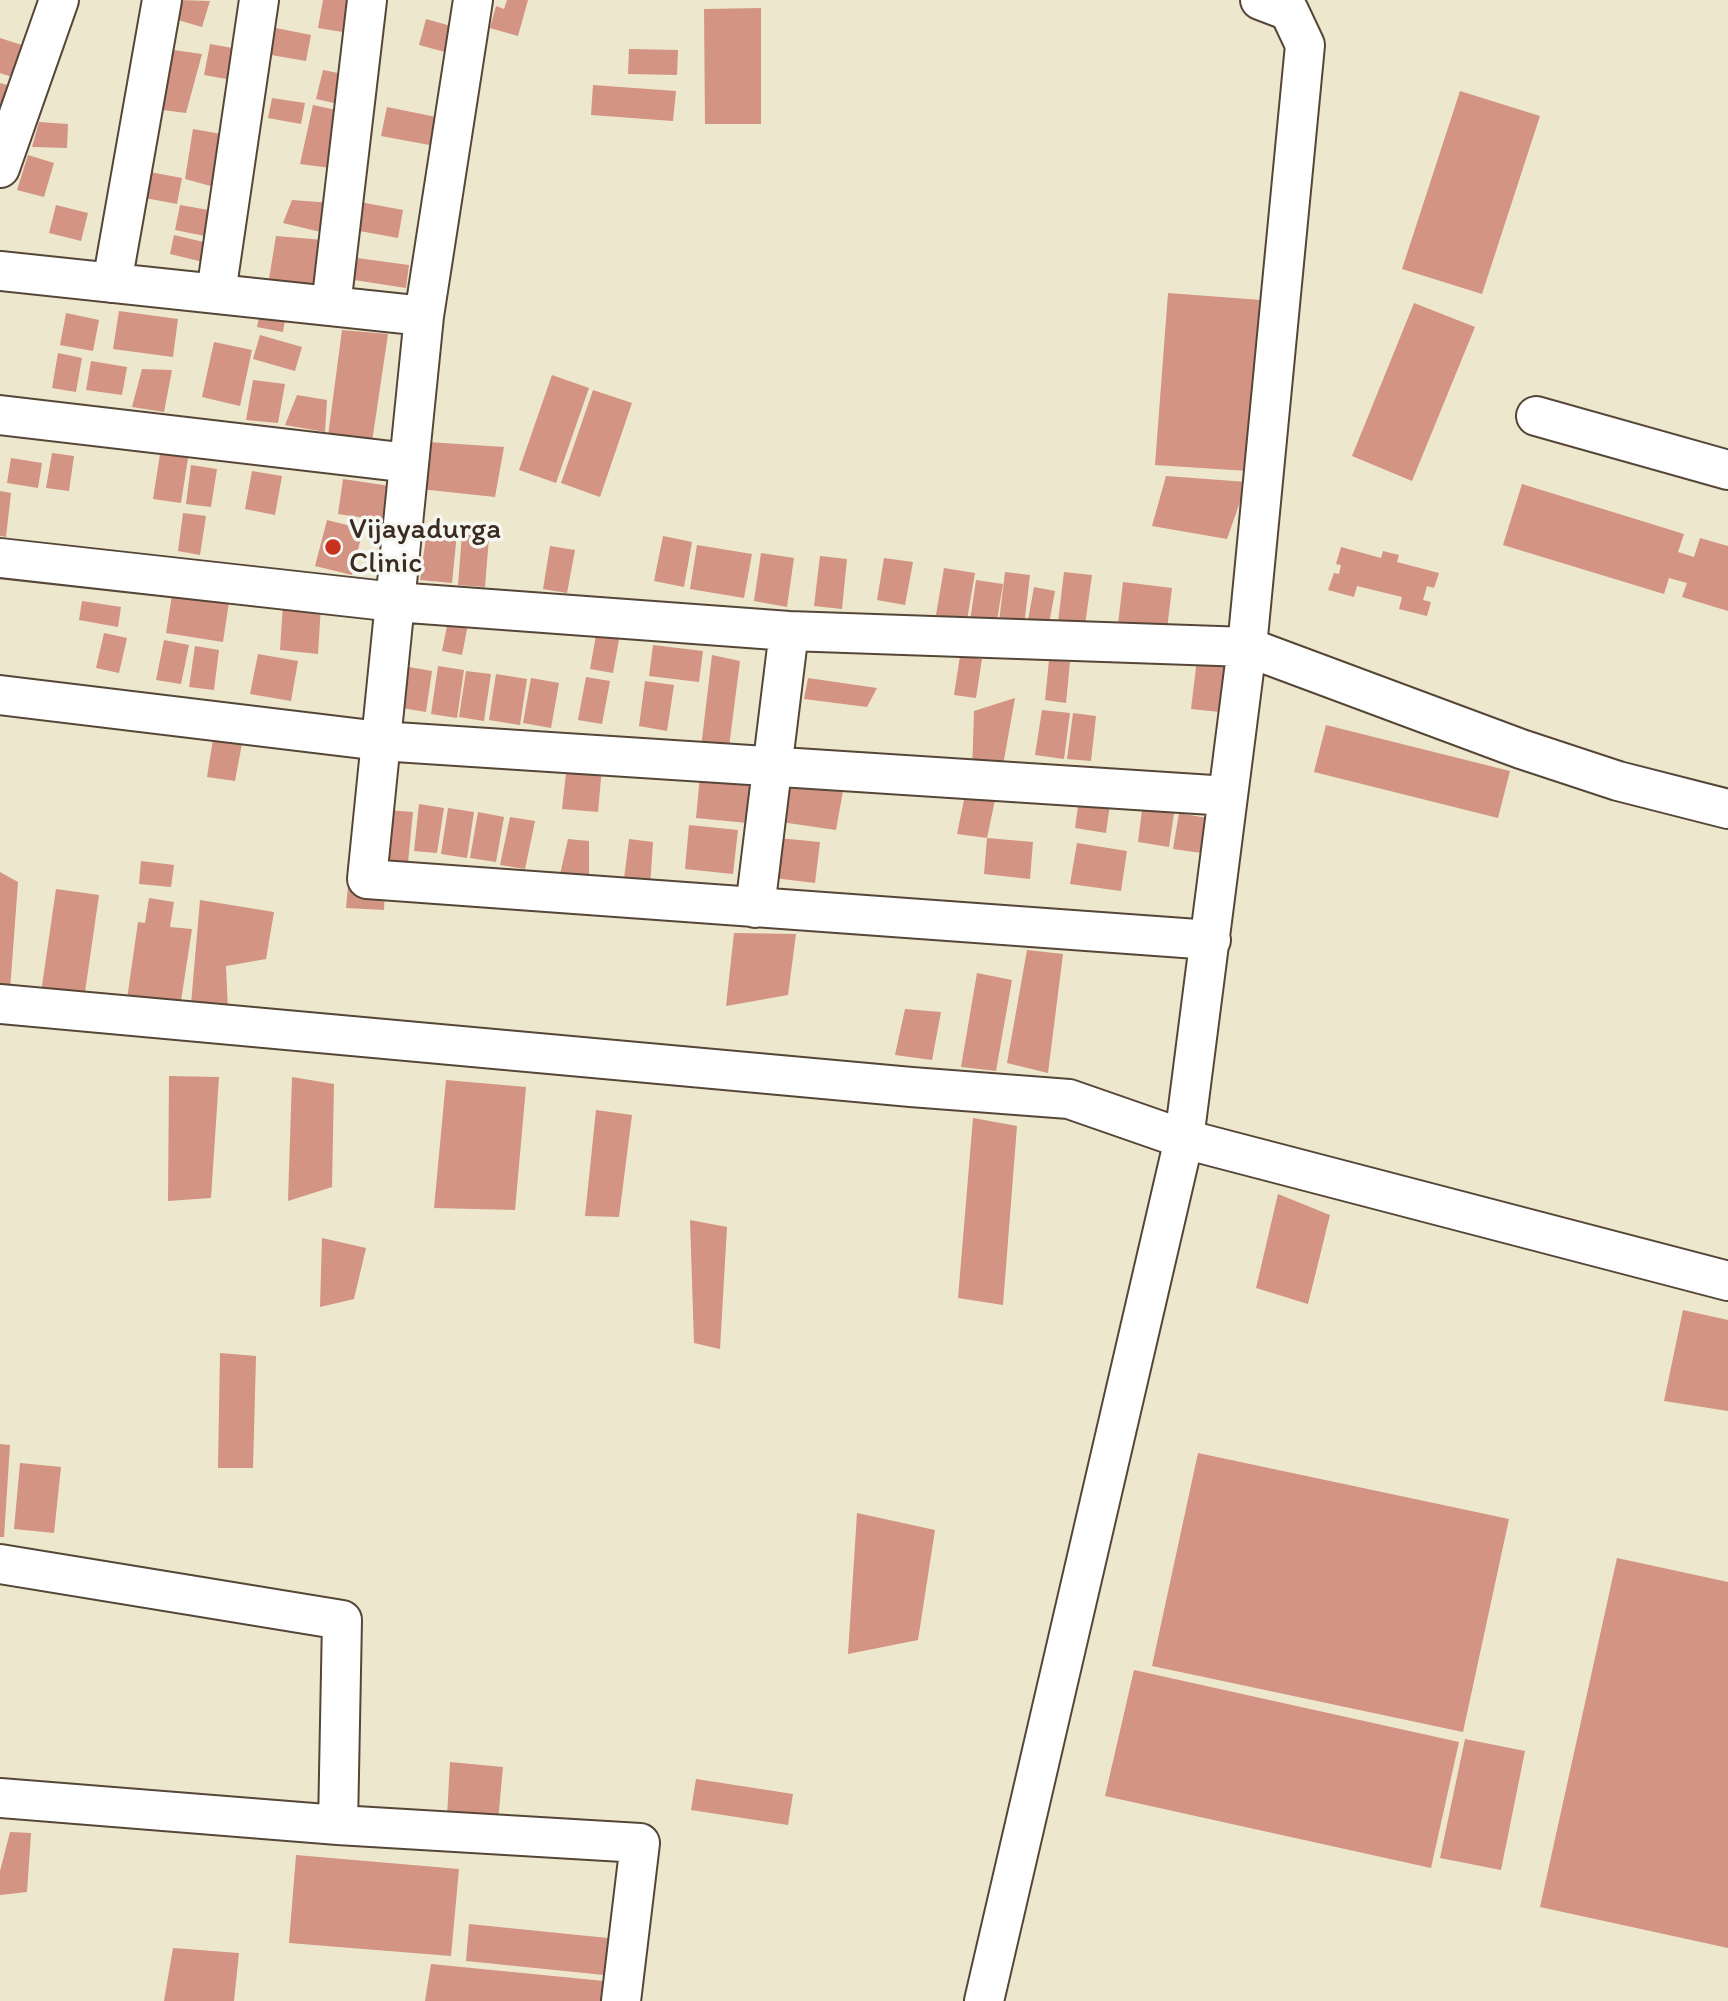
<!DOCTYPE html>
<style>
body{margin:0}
canvas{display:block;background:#ece7cd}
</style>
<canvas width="1728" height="2001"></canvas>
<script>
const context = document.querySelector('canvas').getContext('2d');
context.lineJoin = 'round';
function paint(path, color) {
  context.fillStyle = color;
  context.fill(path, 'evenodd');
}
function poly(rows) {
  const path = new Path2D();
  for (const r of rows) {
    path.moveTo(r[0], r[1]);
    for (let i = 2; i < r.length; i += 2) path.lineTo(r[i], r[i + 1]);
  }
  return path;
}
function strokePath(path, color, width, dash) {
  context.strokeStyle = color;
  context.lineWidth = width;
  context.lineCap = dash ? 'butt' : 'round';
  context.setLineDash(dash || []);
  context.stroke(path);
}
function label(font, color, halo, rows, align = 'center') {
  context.font = font + ' Itim,sans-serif';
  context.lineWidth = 7;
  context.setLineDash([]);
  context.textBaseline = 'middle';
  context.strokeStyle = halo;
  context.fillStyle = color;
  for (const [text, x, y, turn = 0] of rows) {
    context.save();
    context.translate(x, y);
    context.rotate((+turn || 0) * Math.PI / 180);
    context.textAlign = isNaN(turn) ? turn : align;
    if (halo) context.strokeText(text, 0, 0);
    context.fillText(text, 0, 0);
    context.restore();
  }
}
paint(poly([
 [177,0,210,1,202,27,171,18],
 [323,0,359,0,355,34,318,28],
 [507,0,528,0,518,36,490,28,496,6,504,9],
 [761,8,761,124,705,124,704,9],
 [426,19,451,26,445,52,419,45],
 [276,28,311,35,306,61,271,55],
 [0,38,22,45,12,77,0,73],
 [210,44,238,49,232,80,204,75],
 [166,49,202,54,186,113,155,109],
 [629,49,678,50,677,75,628,74],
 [323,70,354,76,347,106,316,99],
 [0,83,15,87,8,111,0,108],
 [593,85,676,91,673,121,591,115],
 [1460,91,1540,116,1482,294,1402,269],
 [272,98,305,103,301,124,268,118],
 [313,105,346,112,338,169,300,164],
 [387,107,441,118,435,146,381,136],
 [39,122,68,124,67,148,32,147],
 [193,129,227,135,218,188,185,179],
 [28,155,54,163,44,197,17,190],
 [150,172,182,178,177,204,145,198],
 [292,200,332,203,329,234,283,223],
 [360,202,403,210,398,238,354,230],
 [56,205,88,213,81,241,49,233],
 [180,205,220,212,215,238,175,230],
 [174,235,212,244,207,263,170,254],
 [276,236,324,240,312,288,268,285],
 [357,258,409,265,406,288,354,280],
 [1168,293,1261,300,1248,471,1155,465],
 [1414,303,1475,327,1412,481,1352,456],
 [261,308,286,314,283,332,257,327],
 [119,311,178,319,173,357,113,349],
 [66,313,99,320,93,351,60,345],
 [342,330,388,334,372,442,328,436],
 [260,335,302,347,295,371,253,359],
 [214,342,252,350,240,406,202,397],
 [58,353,82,358,76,392,52,388],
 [91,361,127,367,122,395,86,390],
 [142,369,172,370,164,412,132,407],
 [552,375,589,388,556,483,519,470],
 [253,380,285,384,278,423,246,420],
 [593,390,632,403,600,497,561,483],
 [297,395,327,400,325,432,285,425],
 [428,442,504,447,495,497,420,489],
 [52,453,74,456,69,491,46,488],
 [160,454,188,458,181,503,153,499],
 [11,458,42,463,38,488,7,483],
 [191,465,217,469,211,507,186,504],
 [252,471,282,476,275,515,245,509],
 [1166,476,1247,482,1227,539,1152,526],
 [343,479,390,486,385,521,338,514],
 [1522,484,1684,534,1678,552,1694,557,1700,538,1728,546,1728,611,1682,597,1687,583,1669,578,1664,594,1503,545],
 [0,491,11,493,6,537,0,536],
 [183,513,206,516,200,555,178,551],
 [327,520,363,529,352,575,315,566],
 [427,530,457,533,452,583,420,580],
 [462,534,489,537,485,587,458,585],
 [663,536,692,542,684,587,654,581],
 [697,545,752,554,744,598,690,589],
 [550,546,575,550,567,593,543,589],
 [1341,547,1381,558,1383,551,1399,555,1397,562,1439,573,1434,588,1427,586,1423,600,1431,602,1427,616,1399,609,1402,597,1357,586,1354,597,1328,590,1334,573,1339,574,1341,565,1336,564],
 [761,553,794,558,787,607,754,601],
 [820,556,847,559,842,609,814,606],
 [884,558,913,562,905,605,877,600],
 [944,568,975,573,967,620,936,615],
 [1005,572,1030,575,1024,626,999,622],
 [1064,572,1092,575,1085,625,1058,622],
 [976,580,1003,584,996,626,970,621],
 [1123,582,1172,588,1167,629,1118,624],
 [1034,587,1055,591,1049,624,1028,620],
 [172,595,229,602,223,642,166,633],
 [82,601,121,607,118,627,79,620],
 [283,603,321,605,318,654,280,650],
 [448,621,468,624,462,655,442,651],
 [597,630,620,634,613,673,590,669],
 [104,633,127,638,119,673,96,668],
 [164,640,189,645,181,684,156,680],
 [653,645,703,651,699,682,649,676],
 [195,646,219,650,214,690,189,687],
 [258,654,298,661,291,701,250,694],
 [712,655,740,661,729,747,701,748],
 [960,656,982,659,976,698,954,695],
 [1197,659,1227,663,1220,712,1191,709],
 [1049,660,1070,662,1066,703,1045,700],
 [438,666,464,670,457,718,431,714],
 [409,667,432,671,426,712,402,708],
 [466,671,491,674,484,721,459,717],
 [496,674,527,679,520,725,489,720],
 [586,677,610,681,602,724,578,720],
 [531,678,559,683,551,728,523,723],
 [808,678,877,688,867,707,804,699],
 [645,681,674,685,667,731,639,726],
 [1015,698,1002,771,972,773,974,711],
 [1042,710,1070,713,1064,759,1035,755],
 [1073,713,1096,716,1091,761,1067,759],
 [1326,725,1510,771,1498,818,1314,772],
 [214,733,243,738,235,781,207,777],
 [567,764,602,767,598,812,562,809],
 [700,775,752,779,747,823,696,818],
 [787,782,843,791,836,830,781,822],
 [1080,792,1111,797,1106,833,1075,828],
 [965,795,995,800,987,838,1033,842,1030,879,984,874,987,838,957,834],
 [1143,802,1175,807,1169,847,1138,842],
 [419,804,444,808,437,853,414,851],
 [448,808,474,812,467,858,441,854],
 [387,810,413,812,408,863,381,861],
 [478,812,504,817,496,862,470,858],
 [1179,813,1207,818,1202,853,1173,849],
 [510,817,535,821,525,869,500,865],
 [689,825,738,830,733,874,685,869],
 [778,838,820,842,815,883,774,878],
 [568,839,589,841,589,885,559,879],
 [629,839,653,842,650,887,623,887],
 [1077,843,1127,851,1121,891,1070,884],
 [141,861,174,865,171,887,139,884],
 [0,872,18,882,10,990,0,990],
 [348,886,385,887,384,910,346,908],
 [56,889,99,895,84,999,41,993],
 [149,898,174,902,170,927,192,929,179,1014,126,1006,138,922,145,923],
 [200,900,274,912,266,959,226,966,228,1011,191,1004],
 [734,933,796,934,788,995,726,1006],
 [1027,950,1063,954,1048,1073,1007,1063],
 [977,973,1012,980,996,1071,961,1067],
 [905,1009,941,1012,932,1060,895,1055],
 [169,1076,219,1077,211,1198,168,1201],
 [292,1077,334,1084,332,1187,288,1201],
 [446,1080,526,1087,515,1210,434,1208],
 [596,1110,632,1115,619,1217,585,1216],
 [973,1118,1017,1126,1003,1305,958,1298],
 [1278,1194,1330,1215,1308,1304,1256,1288],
 [690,1220,727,1227,720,1349,694,1343],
 [322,1238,366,1248,354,1299,320,1307],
 [1683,1310,1728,1320,1728,1411,1664,1401],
 [220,1353,256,1356,253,1468,218,1468],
 [0,1444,10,1445,4,1537,0,1537],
 [1198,1453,1509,1519,1463,1732,1152,1666],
 [20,1463,61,1467,54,1533,14,1529],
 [857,1513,935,1530,918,1640,848,1654],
 [1617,1558,1728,1582,1728,1948,1540,1907],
 [1134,1670,1459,1742,1431,1868,1105,1796],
 [1465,1739,1525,1751,1501,1870,1440,1858],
 [450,1762,503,1767,498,1821,447,1817],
 [696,1779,793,1794,788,1825,691,1810],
 [10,1832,31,1833,27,1892,0,1895,0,1871],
 [296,1855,459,1869,451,1956,289,1943],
 [469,1924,608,1938,604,1975,466,1961],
 [173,1948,239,1953,234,2001,164,2001],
 [431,1964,604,1981,603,2001,425,2001]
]), '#d39484');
const minor = poly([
 [473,0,424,316,367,879,1211,940],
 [0,168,59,0],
 [0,271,424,316],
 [112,283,162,0],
 [216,293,259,0],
 [331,306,367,0],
 [0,415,409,463],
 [1536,416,1728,470],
 [0,558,395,602,789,631,1247,647,1305,45,1289,11,1260,0],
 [0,695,380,741,1228,796,1184,1139,984,2001],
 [1228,796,1247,647,1521,749,1618,781,1728,809],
 [755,908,789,631],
 [0,1004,911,1087,1069,1099,1184,1139,1728,1281],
 [0,1564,342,1620,338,1825],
 [0,1798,338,1825,640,1843,621,2001]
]);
strokePath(minor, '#564638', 42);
strokePath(minor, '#fff', 38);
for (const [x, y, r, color] of [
 [333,547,9,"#c8321e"]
]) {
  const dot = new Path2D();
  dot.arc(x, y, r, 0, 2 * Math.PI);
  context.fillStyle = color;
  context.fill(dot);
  strokePath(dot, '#f6f6f2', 2.5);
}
label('30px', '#3b2a1e', '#f6f6f2', [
 ["Vijayadurga",349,530],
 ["Clinic",349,564]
], 'left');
</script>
